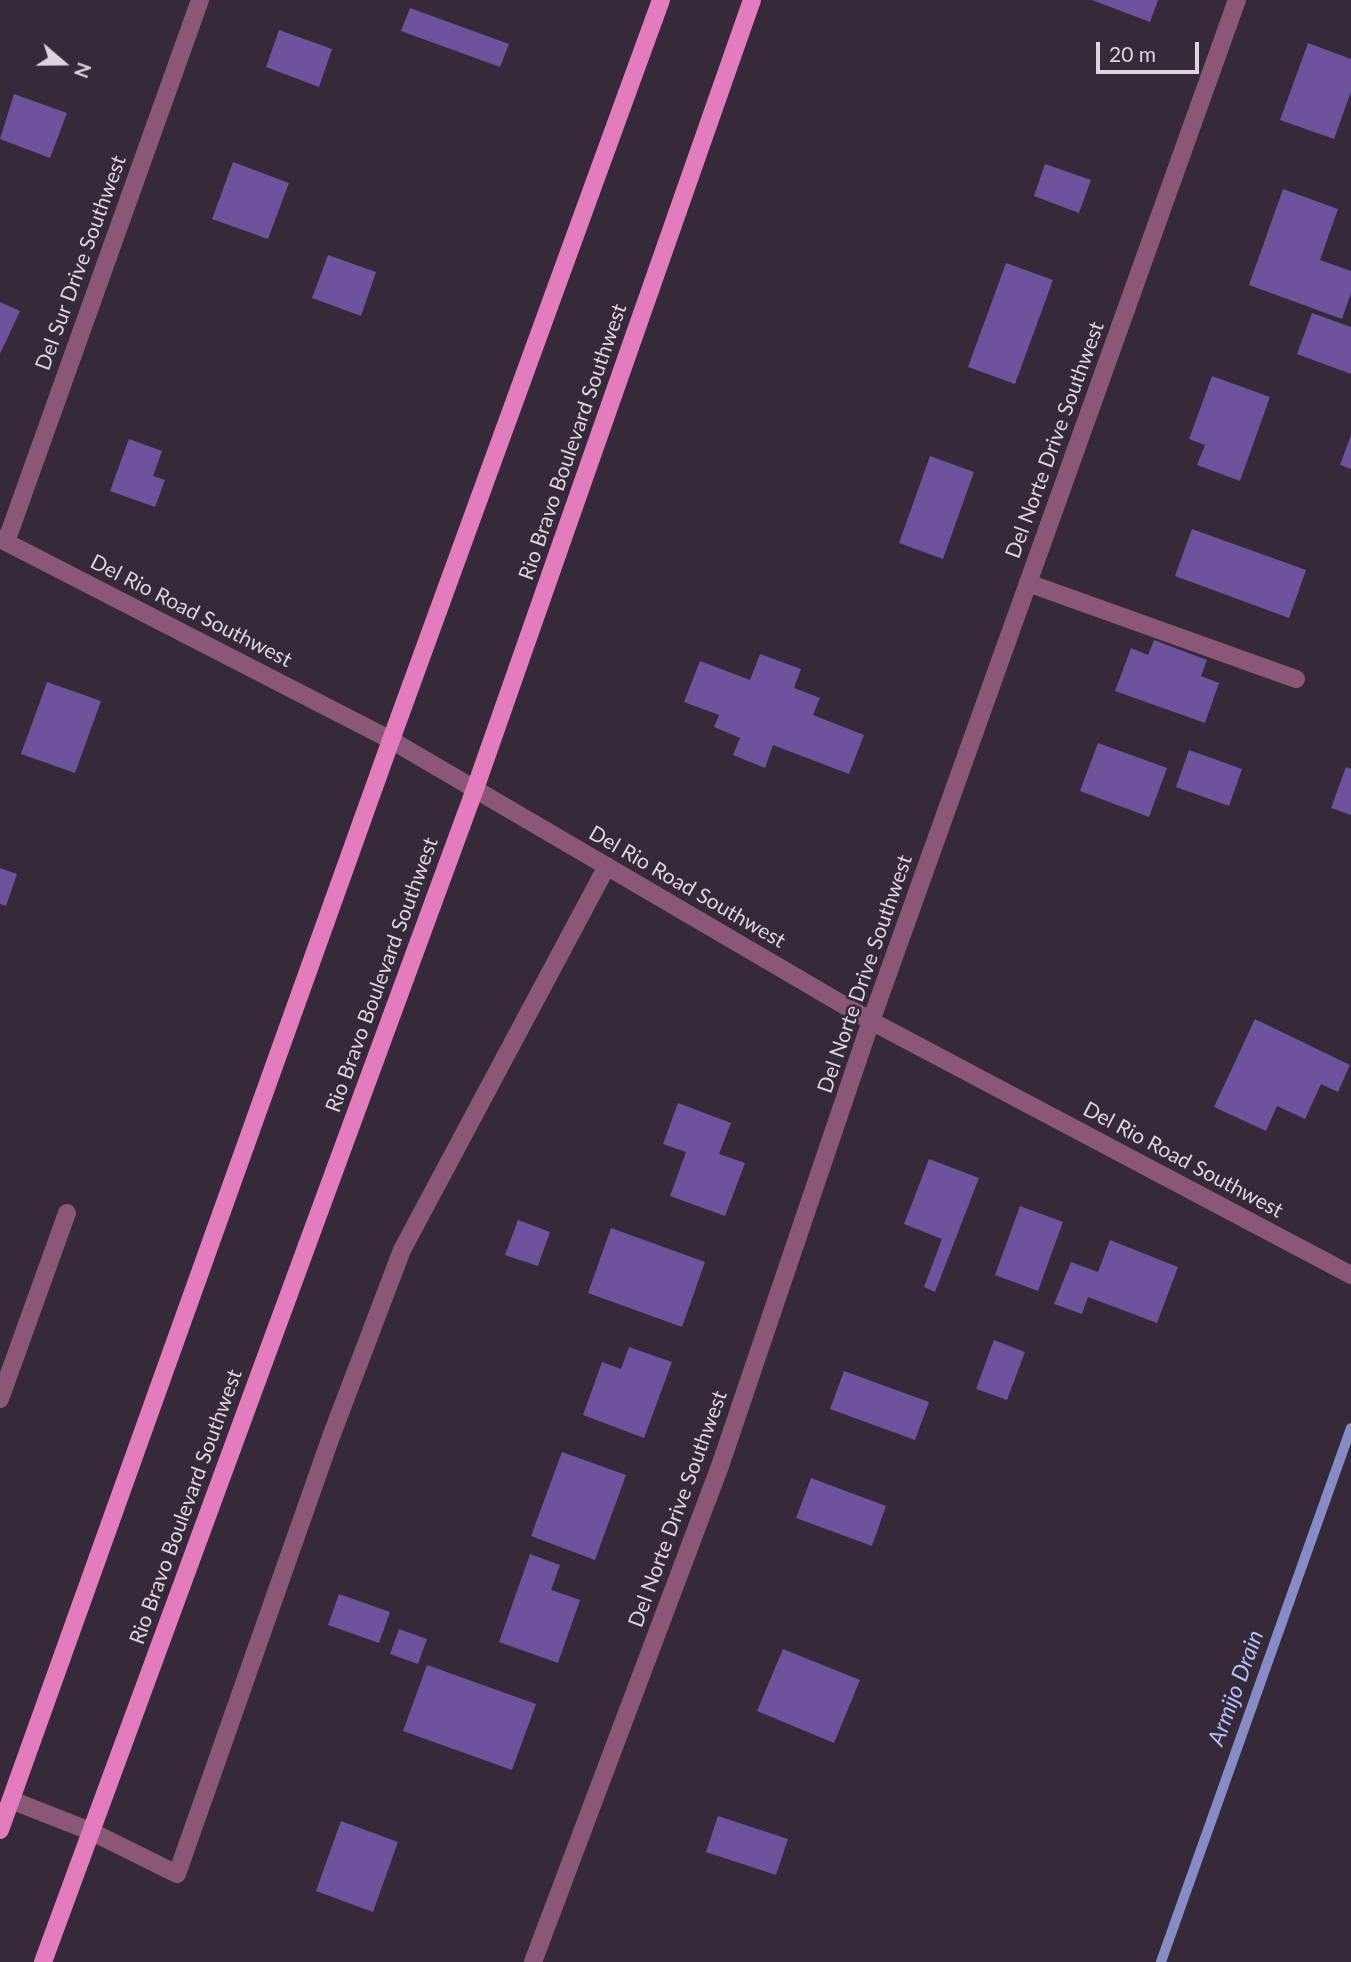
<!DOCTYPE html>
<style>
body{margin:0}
#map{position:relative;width:1351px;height:1962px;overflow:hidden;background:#362939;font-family:Lato,sans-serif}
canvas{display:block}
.north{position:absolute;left:28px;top:28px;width:70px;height:70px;-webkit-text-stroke:5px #362939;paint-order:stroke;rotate:110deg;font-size:19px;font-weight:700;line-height:28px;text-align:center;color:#ddd4df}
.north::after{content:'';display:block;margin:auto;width:24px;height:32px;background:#ddd4df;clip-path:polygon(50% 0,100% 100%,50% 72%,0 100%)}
.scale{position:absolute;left:1096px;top:42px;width:103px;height:32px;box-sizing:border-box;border:4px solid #ddd4df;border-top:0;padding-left:9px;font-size:21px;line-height:24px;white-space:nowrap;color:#ddd4df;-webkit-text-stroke:5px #362939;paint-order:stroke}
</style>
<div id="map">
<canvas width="1351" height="1962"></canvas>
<div class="north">N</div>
<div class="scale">20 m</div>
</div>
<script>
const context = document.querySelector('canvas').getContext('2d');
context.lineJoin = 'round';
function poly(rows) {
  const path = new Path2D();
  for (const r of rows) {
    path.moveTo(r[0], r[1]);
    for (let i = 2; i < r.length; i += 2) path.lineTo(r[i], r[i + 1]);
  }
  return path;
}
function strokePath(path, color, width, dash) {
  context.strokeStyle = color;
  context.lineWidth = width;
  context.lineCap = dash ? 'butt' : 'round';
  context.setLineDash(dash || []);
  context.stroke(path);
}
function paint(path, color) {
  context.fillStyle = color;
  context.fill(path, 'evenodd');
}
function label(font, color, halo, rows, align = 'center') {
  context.font = font + ' Lato,sans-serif';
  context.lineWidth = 5;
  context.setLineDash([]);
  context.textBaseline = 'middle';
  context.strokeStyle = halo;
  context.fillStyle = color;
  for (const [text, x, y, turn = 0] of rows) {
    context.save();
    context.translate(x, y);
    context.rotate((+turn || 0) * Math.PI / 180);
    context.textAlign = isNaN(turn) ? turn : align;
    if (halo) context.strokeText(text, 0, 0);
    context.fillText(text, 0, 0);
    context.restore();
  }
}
strokePath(poly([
 [1161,1962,1351,1428]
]), '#878dc4', 10);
paint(poly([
 [1092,0,1158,0,1150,22],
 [410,8,509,44,500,67,401,31],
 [279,30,332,49,319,87,266,67],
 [1308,43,1351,59,1351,92,1334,139,1280,120],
 [14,94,67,113,50,158,0,139],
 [233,162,289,183,268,239,212,219],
 [1045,164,1091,180,1079,213,1034,196],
 [1283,189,1338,209,1320,260,1351,271,1351,293,1342,319,1249,285],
 [328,255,376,272,361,316,312,298],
 [1006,263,1053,280,1015,384,968,367],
 [0,302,20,311,0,354],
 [1312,313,1351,327,1351,374,1297,354],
 [1212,376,1270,397,1240,481,1197,465,1205,445,1189,439],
 [1351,435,1351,469,1340,465],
 [129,439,162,451,153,476,165,480,155,507,110,491],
 [930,456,974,472,943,559,899,543],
 [1192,529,1306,570,1289,618,1175,576],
 [1154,640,1207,660,1201,676,1219,683,1205,723,1115,691,1131,648,1148,655],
 [760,654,801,669,794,688,820,698,813,715,864,735,849,774,773,745,765,768,733,755,740,738,714,727,719,715,684,702,700,661,750,680],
 [47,682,101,701,75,773,21,754],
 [1098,743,1167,768,1149,817,1080,791],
 [1189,750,1242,769,1229,806,1176,787],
 [1346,767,1351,769,1351,815,1331,808],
 [0,868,17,874,6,906,0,904],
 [1255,1019,1350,1065,1338,1092,1321,1084,1305,1119,1277,1106,1266,1131,1214,1107],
 [678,1103,731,1123,719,1154,745,1163,725,1216,670,1196,686,1152,663,1144],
 [929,1159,979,1178,935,1292,924,1287,942,1239,904,1224],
 [1020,1206,1063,1222,1038,1291,995,1275],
 [518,1220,550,1232,538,1266,505,1255],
 [611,1228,705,1262,682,1327,588,1293],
 [1110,1240,1178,1267,1157,1323,1088,1297,1082,1314,1054,1304,1071,1262,1098,1272],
 [994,1340,1025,1352,1007,1400,976,1389],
 [629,1347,672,1362,644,1438,583,1415,602,1362,621,1369],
 [844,1371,929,1402,915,1440,830,1409],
 [562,1452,626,1475,595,1560,531,1536],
 [811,1478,886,1506,872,1546,796,1518],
 [530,1554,560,1565,551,1590,580,1600,558,1663,499,1642],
 [339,1594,390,1612,379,1643,328,1625],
 [399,1629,427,1639,418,1664,390,1654],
 [783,1649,860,1680,834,1743,757,1711],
 [427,1665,536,1704,512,1770,403,1731],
 [718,1816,788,1839,776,1875,706,1852],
 [341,1821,398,1842,373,1912,316,1891]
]), '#6c539c');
strokePath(poly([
 [0,539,391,740,871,1021,1351,1275],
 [6,542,200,0],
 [1028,583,1296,679],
 [0,1399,67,1213],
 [11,1800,90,1831,177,1874,332,1434,402,1250,607,866],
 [533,1962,720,1466,871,1021,1237,0]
]), '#8a5776', 18);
strokePath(poly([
 [0,1830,391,740,661,0],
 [43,1962,475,789,752,0]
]), '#e37cbd', 18);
label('21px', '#ddd4df', '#362939', [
 ["Del Sur Drive Southwest",81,263,-70],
 ["Del Norte Drive Southwest",1055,440,-70],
 ["Rio Bravo Boulevard Southwest",573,442,-71],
 ["Del Rio Road Southwest",191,611,27],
 ["Del Rio Road Southwest",687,887,30],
 ["Del Norte Drive Southwest",865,974,-71],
 ["Rio Bravo Boulevard Southwest",382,975,-70],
 ["Del Rio Road Southwest",1183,1160,28],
 ["Rio Bravo Boulevard Southwest",186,1507,-70],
 ["Del Norte Drive Southwest",678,1509,-70]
]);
label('italic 23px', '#b1befb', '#362939', [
 ["Armijo Drain",1236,1688,-70]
]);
</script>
